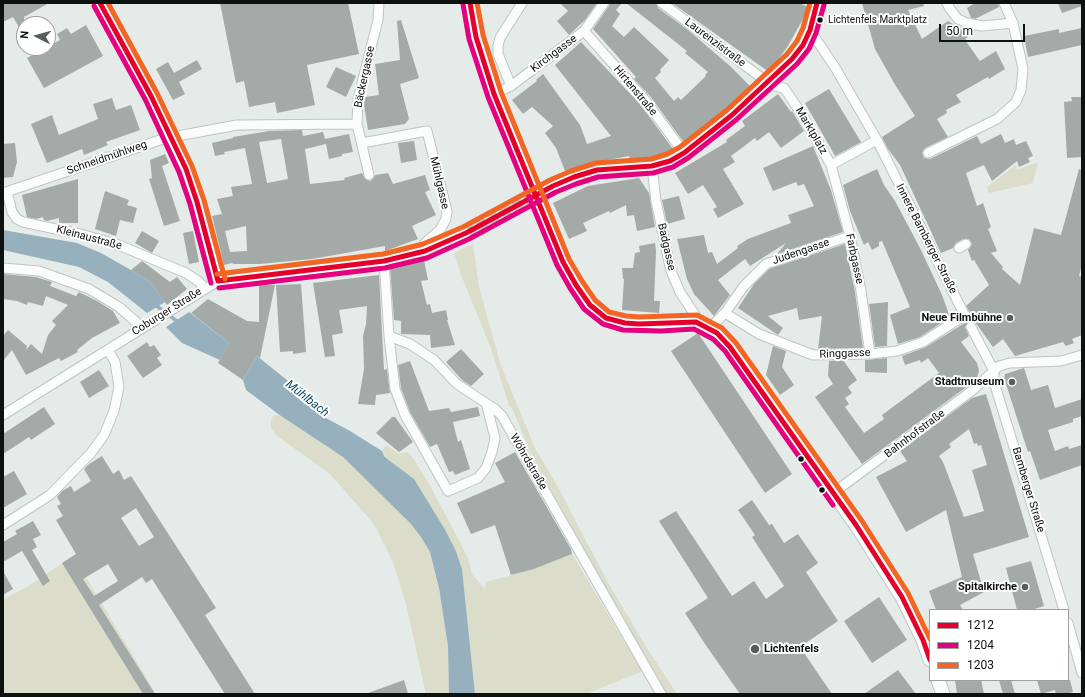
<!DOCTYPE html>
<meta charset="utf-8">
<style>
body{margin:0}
#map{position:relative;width:1085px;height:697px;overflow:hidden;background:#e4ebe8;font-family:Roboto,sans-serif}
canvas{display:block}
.frame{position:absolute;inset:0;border:4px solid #0d1110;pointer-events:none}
.legend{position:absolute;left:929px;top:609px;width:140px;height:72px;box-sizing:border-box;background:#fff;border:1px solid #9ea09f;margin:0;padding:5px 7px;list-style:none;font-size:12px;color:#0d1110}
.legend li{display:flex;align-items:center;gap:8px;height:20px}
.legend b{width:20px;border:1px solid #9ea09f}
.north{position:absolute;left:16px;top:16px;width:40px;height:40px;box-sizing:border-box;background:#fff;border:1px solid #9ea09f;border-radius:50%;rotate:276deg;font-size:11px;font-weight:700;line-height:16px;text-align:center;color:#0d1110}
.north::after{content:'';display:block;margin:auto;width:14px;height:18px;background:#585d5c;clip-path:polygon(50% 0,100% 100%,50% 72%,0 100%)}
.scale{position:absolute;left:939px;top:24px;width:86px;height:18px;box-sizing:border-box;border:2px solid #0d1110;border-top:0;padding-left:5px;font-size:12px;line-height:14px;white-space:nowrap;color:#0d1110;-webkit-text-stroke:3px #fff;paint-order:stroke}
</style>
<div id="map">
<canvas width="1085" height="697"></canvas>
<div class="frame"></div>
<ul class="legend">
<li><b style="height:5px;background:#e4002b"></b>1212</li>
<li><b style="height:5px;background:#e5007d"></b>1204</li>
<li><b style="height:5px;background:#f26522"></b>1203</li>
</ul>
<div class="north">N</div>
<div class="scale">50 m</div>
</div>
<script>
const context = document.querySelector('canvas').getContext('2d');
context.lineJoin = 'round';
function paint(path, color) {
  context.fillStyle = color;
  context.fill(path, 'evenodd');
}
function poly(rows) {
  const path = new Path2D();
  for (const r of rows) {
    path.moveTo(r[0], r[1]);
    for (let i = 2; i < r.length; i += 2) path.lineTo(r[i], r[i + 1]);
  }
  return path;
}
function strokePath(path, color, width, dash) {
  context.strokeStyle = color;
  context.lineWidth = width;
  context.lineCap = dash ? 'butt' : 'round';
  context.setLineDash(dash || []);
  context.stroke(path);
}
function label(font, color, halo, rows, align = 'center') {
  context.font = font + ' Roboto,sans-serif';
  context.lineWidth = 4;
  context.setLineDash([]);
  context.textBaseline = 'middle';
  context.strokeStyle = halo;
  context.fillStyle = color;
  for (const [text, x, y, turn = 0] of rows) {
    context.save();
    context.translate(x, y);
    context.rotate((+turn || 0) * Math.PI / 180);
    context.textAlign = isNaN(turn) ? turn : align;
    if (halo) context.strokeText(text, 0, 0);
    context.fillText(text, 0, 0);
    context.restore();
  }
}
paint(poly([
 [1038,162,1033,183,989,193,987,187,1016,165,1017,170],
 [473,244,479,287,501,366,535,448,559,489,607,581,645,645,677,694,667,694,642,654,546,481,531,453,512,408,509,406,492,351,461,275,454,253],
 [277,415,281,416,343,457,411,524,421,537,430,552,439,588,448,646,449,694,426,694,406,604,393,562,374,524,330,474,276,435,271,428,271,421,273,416],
 [387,445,398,454,408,452,415,461,433,491,468,558,472,574,485,589,486,582,534,569,572,554,624,641,643,671,586,694,475,694,462,569,407,475,384,455,382,451],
 [73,556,156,694,3,694,3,599,27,587]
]), '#dbddca');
paint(poly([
 [3,230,77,243,101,253,131,270,150,282,165,302,147,313,108,282,79,267,3,250],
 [189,312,229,343,220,360,182,343,166,327],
 [257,356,303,393,322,416,350,431,382,451,384,456,390,461,414,479,444,528,455,549,462,569,475,694,449,694,448,646,439,588,430,552,421,537,411,524,343,457,281,416,246,390,243,380]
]), '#97b0bd');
strokePath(poly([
 [154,304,178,322]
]), '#97b0bd', 3.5);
paint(poly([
 [3,3,49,3,24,17,24,36,13,17,3,22],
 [220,3,348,3,359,54,307,65,315,105,277,113,275,102,249,107,244,81,236,83],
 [560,3,597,3,585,20,569,35,557,21,568,11],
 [610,3,622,3,616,10,620,14,612,26,624,37,634,27,669,60,660,70,661,72,655,78,674,101,678,97,681,100,706,76,705,75,708,72,685,53,687,51,626,3,656,3,658,8,688,30,730,66,751,87,728,110,685,144,650,96,634,79,636,77,593,29,609,6],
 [672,3,800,3,809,8,788,46,769,72],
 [862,3,923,3,924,6,908,10,922,39,948,21,969,35,965,40,980,61,996,51,1005,69,989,79,988,77,956,95,961,102,946,110,947,113,937,119,948,137,925,148,922,153,924,158,930,159,977,136,981,144,1001,134,1005,143,1014,139,1016,145,1026,141,1033,156,1028,158,1030,162,1019,167,1017,161,992,181,984,165,966,173,977,206,983,203,991,227,988,229,997,251,991,253,1003,267,1002,269,1020,285,1034,228,1061,235,1079,169,1082,170,1082,264,1079,276,1082,277,1082,335,1072,339,1074,343,1066,346,1063,342,1015,356,1003,339,993,347,975,322,968,322,965,327,969,336,961,342,977,363,979,371,977,378,969,385,862,464,815,397,833,384,828,376,829,361,843,360,857,380,848,387,852,393,845,398,849,404,845,407,864,433,884,419,882,415,939,373,928,358,921,363,920,360,905,365,902,356,926,347,968,321,970,319,971,314,966,306,989,285,974,260,972,261,968,250,972,244,969,239,963,239,956,243,953,248,941,253,900,165,888,149,882,137,915,116,894,83,875,49],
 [975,3,998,3,999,7,975,19,971,18,967,8],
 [1058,3,1082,3,1082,6,1062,13],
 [401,20,419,78,400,84,409,119,405,124,368,130,364,105,365,97,379,95,375,64,400,60,397,21],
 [86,25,103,56,44,88,27,58,45,48,48,48,48,47,60,40,57,34,67,28,71,34],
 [1082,28,1082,45,1028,57,1024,36,1059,29,1059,33],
 [581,42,640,104,673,149,649,159,630,159,629,156,588,164,565,171,556,148,545,133,553,126,532,107,523,114,512,100,537,81,536,80,543,74,580,125,587,144,611,136,555,65],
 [197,60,202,69,179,82,185,94,173,100,156,69,168,62,174,73],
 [336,67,356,76,346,97,326,87],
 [829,89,861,142,835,156,805,103],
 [778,94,791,112,792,111,804,131,781,148,769,132,757,141,755,138,731,156,735,162,723,169,744,204,718,218,713,209,717,207,703,185,688,194,675,173,727,142,726,140,745,126,742,121],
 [1071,97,1082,97,1082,157,1067,158,1064,102,1072,101],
 [112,98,116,110,131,105,140,130,106,142,108,145,84,155,82,149,47,163,31,124,52,115,59,135,98,119,93,104],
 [302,130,303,136,323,132,325,139,349,134,353,152,342,154,342,156,329,159,326,144,305,149,310,184,345,180,344,178,362,173,365,179,370,181,373,179,375,175,388,173,393,184,425,175,430,190,425,192,436,215,412,226,418,239,385,251,385,246,312,259,260,264,234,264,232,263,224,265,212,216,222,214,217,199,233,196,231,187,252,184,245,148,224,152,225,154,215,156,212,143,233,138,233,137,269,131],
 [281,139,288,179,267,183,259,142],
 [246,226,247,251,230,252,225,231],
 [414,141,417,160,401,163,398,143],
 [15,143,17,162,13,177,3,178,3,144],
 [813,146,831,190,843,232,777,254,786,243,750,266,745,259,718,280,730,295,714,316,694,294,687,279,677,239,704,235,708,253,712,252,717,264,738,248,737,246,748,239,791,223,788,215,814,206,804,184,798,186,796,182,773,191,763,168],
 [165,154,169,163,162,166,180,221,164,226,149,179,152,178,150,160],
 [877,169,884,185,895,201,920,248,942,295,950,317,920,337,898,344,890,315,910,307,882,241,879,242,879,246,872,250,868,242,864,245,850,211,843,185],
 [639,178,649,193,655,227,637,231,634,215,627,216,626,205,610,213,609,211,583,223,587,231,569,239,553,203,588,186],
 [78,179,78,223,59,223,59,218,47,221,44,220,43,217,36,219,27,217,22,195],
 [105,191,129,200,127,205,137,208,133,223,120,220,116,236,95,229],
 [679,196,685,219,667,224,662,200],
 [142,231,159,241,152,253,135,243],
 [193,231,199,262,189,264,183,233],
 [655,243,656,251,654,301,660,301,659,313,622,310,624,279,623,279,622,268,633,268,635,253,640,252,639,246],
 [845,244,855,292,863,348,818,349,822,316,799,320,797,308,768,316,783,328,778,335,738,308,754,284,769,269],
 [424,260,428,280,421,281,427,305,430,304,432,313,446,310,448,320,447,320,455,345,431,348,430,335,401,334,401,321,394,320,390,268],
 [142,261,170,282,177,277,187,289,167,305,150,282,131,270],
 [3,274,36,277,52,282,50,286,76,296,79,292,97,301,113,311,120,323,92,338,77,350,78,352,61,361,59,358,26,375,12,350,3,361,3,336,8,330,27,346,26,350,31,344,42,354,48,335,56,325,52,321,68,305,46,296,43,306,28,302,27,305,17,301,3,299],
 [379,275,384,370,387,369,390,393,376,395,375,405,358,404,364,369,363,336,366,324,367,306,339,310,343,333,332,335,335,356,325,357,313,283],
 [259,284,275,285,260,358,257,356,243,380,218,363,229,343,191,313,208,299,247,321,259,322],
 [301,284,306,352,293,354,293,351,280,352,276,285],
 [888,302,887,346,875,347,869,304],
 [698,333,792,474,765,493,671,351],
 [147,342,150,347,154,345,161,355,157,358,162,365,143,378,127,356],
 [773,346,786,351,782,367,794,385,780,395,766,375],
 [461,349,484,374,471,386,462,380,446,362],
 [887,358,887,373,865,372,865,360],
 [410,361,429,411,449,408,451,412,478,407,480,416,453,422,458,442,461,440,470,469,455,475,453,471,449,472,437,444,430,447,410,412,401,388,398,365],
 [1024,368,1031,390,1048,385,1055,408,1082,399,1082,416,1073,419,1073,422,1048,430,1055,451,1068,446,1069,449,1082,445,1082,465,1040,480,1030,451,1028,452,1004,378,1005,374],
 [99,370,109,386,89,398,80,382],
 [986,394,1029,537,973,554,984,592,960,605,963,610,936,610,929,591,962,577,946,510,906,532,876,477,907,461,900,451,972,398],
 [969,429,974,444,977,443,978,446,981,445,987,465,972,470,984,511,964,517,943,462,939,456,951,447,949,444],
 [44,407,55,424,31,440,29,437,3,454,3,434],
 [392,417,395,417,413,442,399,452,376,433],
 [515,452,571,549,572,554,534,569,511,575,495,525,471,534,457,503,505,482,495,463],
 [102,456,113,474,119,470,124,480,131,476,216,608,205,615,255,694,225,694,152,579,146,583,142,577,99,605,155,694,143,694,62,563,76,554,56,520,63,516,57,506,61,504,57,497,62,491,71,486,74,492,91,481,84,469,89,464],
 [136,508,154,537,139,546,121,518],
 [108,564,118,581,94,596,83,579],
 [14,471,27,494,3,508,3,477],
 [752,500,769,525,772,524,784,543,798,534,818,563,806,572,838,621,800,647,832,694,740,694,705,644,685,613,708,598,659,521,676,511,732,596,754,581,766,599,784,586,752,537,755,535,738,510],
 [33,521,41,535,33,539,37,547,32,550,50,581,43,586,22,551,3,562,3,542,17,534,15,531],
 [1031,561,1044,606,1031,610,1017,610,1006,568],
 [3,571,13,589,3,595],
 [879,597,907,640,872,663,844,621],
 [898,670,916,694,864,694],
 [404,680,408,694,368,694,368,693],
 [955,680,981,680,984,694,957,694],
 [999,680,1011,680,1015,694,1003,694],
 [1037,680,1070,680,1073,692,1066,694,1056,694,1055,690,1041,694]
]), '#a4aaa8');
strokePath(poly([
 [466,233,540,193]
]), '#c4cac8', 9, [9, 4.5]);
const street = poly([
 [100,3,151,96,186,169,197,202,218,281],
 [662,3,771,85,784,88,799,110,831,165,877,140],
 [947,3,950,9,958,19,967,23,982,26,1013,23],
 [810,30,836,69,877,140,965,316],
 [584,31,645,100,684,153],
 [511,86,498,54,498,46,500,38,522,3],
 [494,94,511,86,584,31,604,3],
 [362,143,427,131,447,211,446,219,440,230,425,243,425,251],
 [928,153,997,119,1016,102,1021,90,1023,69,1013,23,1004,3],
 [831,165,850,236,861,291,870,354],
 [652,166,656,201,671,271,680,292,695,315,696,322],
 [369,175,357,124,358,99,378,20,379,3],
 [543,191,553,186,574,177,597,170,613,168,652,166,670,161,684,153,732,115,792,59,803,45,810,30,817,3],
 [7,192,12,212,17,219,23,222,84,235,116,244,186,273,198,281,205,288],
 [3,193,160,140,183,135,237,125,357,124],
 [959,248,966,244],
 [384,261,389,336,410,344,434,360,457,384,495,409,502,416,661,694],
 [3,268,39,271,89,289,119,307,143,328],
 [725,313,759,334,813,355,870,354,897,351,923,342,965,315],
 [971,327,994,371,994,382,1064,610],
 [710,328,725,313,744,286,766,264,850,236],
 [389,336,395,389,405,415,448,491,478,478,486,468,492,452,495,438,486,403],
 [3,415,218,281,384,261,425,251,466,233],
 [833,493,973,390,999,366,1010,363,1061,361,1082,355],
 [3,525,50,495,91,453,104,435,114,411,119,387,115,362,108,350],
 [1068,623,1082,673]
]);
const secondary = poly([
 [470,3,476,37,494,94,563,262,576,285,590,305,606,318,625,323,639,324,696,322,717,333,730,347,856,525,902,597,923,640,930,660],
 [938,680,943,694]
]);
strokePath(street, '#c0c5c3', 11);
strokePath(secondary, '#c0c5c3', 15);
strokePath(street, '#fbfcfc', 9);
strokePath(secondary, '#fbfcfc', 13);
strokePath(poly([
 [100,3,151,96,186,169,197,202,218,281],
 [470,3,476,37,494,94,563,262,576,285,590,305,606,318,625,323,639,324,696,322,717,333,730,347,856,525,902,597,923,640,930,660],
 [218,281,384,261,425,251,466,233,553,186,574,177,597,170,652,166,670,161,684,153,732,115,792,59,803,45,810,30,817,3]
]), '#e4002b', 5);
strokePath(poly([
 [463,4,469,39,488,97,557,265,570,288,584,309,603,324,623,330,661,331,694,329,713,339,725,351,833,505],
 [94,6,145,99,179,172,190,204,211,283],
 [219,288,385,268,427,258,469,239,556,192,576,184,598,177,653,173,673,167,688,158,736,120,797,64,809,49,816,33,824,5]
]), '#e5007d', 5);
strokePath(poly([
 [108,3,157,93,192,166,204,200,225,279],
 [477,3,483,35,501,92,569,259,582,281,595,300,609,312,626,316,639,317,697,315,722,328,736,343,862,521,908,593,930,639],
 [217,274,383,254,423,244,463,227,550,180,571,171,596,163,651,159,667,154,680,147,727,110,787,54,797,41,803,28,810,3]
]), '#f26522', 5);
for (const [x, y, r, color] of [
 [820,20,3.5,"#0d1110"],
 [1010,318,4,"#585d5c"],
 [1012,382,4,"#585d5c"],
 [801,459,3.5,"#0d1110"],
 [822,490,3.5,"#0d1110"],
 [1025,587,4,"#585d5c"],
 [755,649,5,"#585d5c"]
]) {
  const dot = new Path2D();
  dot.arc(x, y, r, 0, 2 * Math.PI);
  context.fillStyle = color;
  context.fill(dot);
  strokePath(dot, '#fff', 1.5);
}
label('10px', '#0d1110', '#fff', [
 ["Lichtenfels Marktplatz",828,20]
], 'left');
label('11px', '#0d1110', '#fff', [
 ["Laurenzistraße",715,43,37],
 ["Kirchgasse",554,54,-37],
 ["Bäckergasse",365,77,-78],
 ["Hirtenstraße",635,91,50],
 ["Marktplatz",811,131,60],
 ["Schneidmühlweg",107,158,-19],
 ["Mühlgasse",439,183,77],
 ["Kleinaustraße",89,238,15],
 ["Innere Bamberger Straße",926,239,63],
 ["Badgasse",666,247,77],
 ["Judengasse",801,252,-19],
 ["Farbgasse",854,259,78],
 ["Coburger Straße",167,312,-32],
 ["Ringgasse",845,354,-2],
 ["Bahnhofstraße",915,434,-37],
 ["Wöhrdstraße",528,462,60],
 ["Bamberger Straße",1028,490,73]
]);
label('bold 11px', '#0d1110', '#fff', [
 ["Neue Filmbühne",1002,318],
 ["Stadtmuseum",1004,382],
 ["Spitalkirche",1017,587],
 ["Lichtenfels",764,649,"left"]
], 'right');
label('italic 12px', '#0e4c68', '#fff', [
 ["Mühlbach",307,399,38]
]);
</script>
